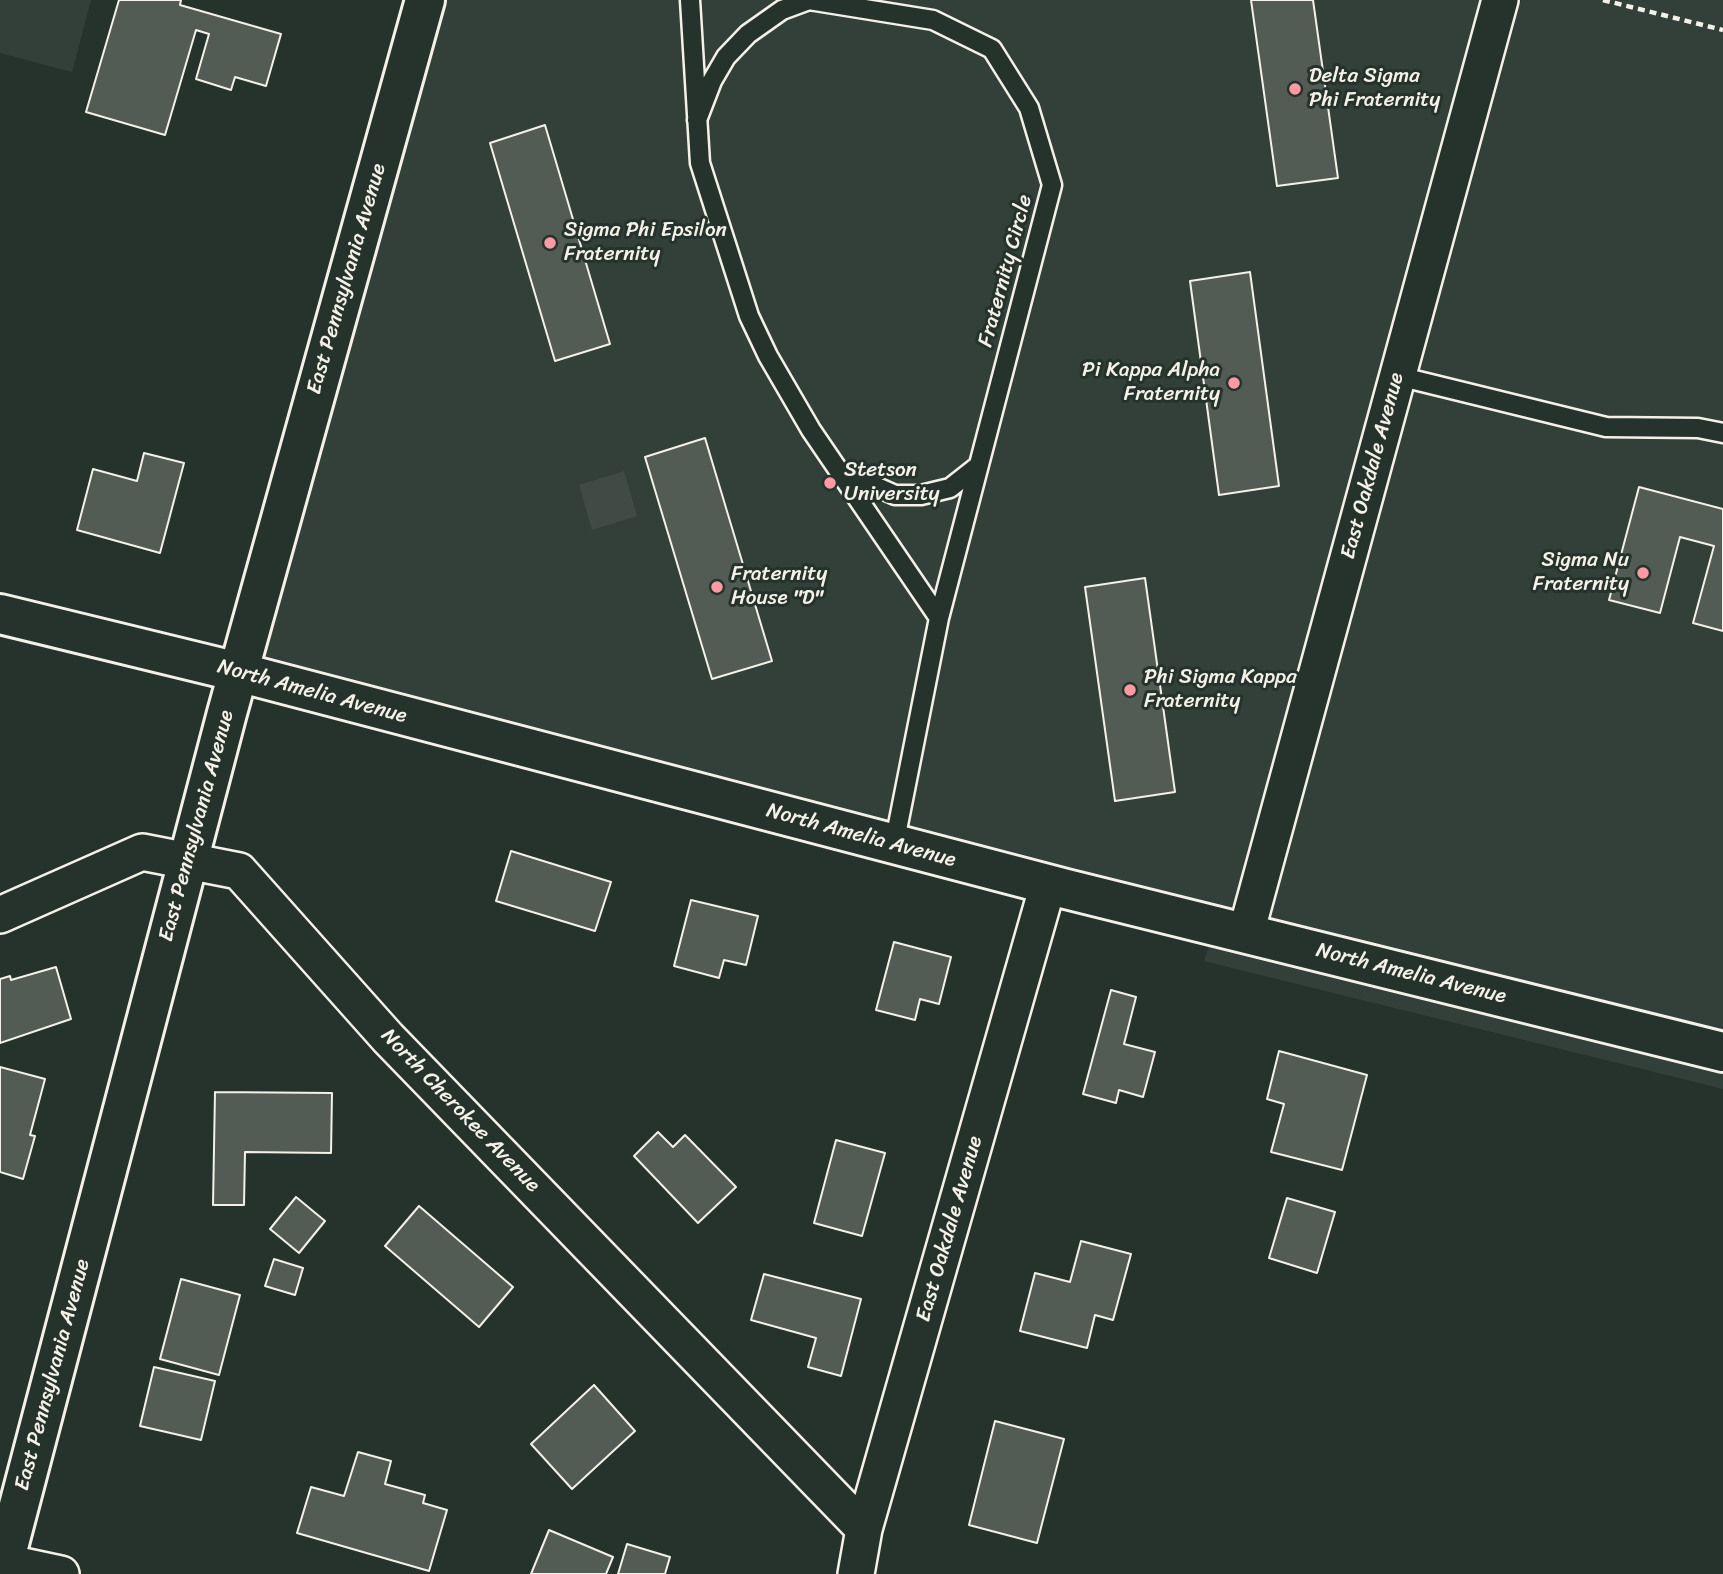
<!DOCTYPE html>
<style>
body{margin:0}
canvas{display:block;background:#26332d}
</style>
<canvas width="1723" height="1574"></canvas>
<script>
const context = document.querySelector('canvas').getContext('2d');
context.lineJoin = 'round';
function paint(path, color) {
  context.fillStyle = color;
  context.fill(path, 'evenodd');
}
function poly(rows) {
  const path = new Path2D();
  for (const r of rows) {
    path.moveTo(r[0], r[1]);
    for (let i = 2; i < r.length; i += 2) path.lineTo(r[i], r[i + 1]);
  }
  return path;
}
function strokePath(path, color, width, dash) {
  context.strokeStyle = color;
  context.lineWidth = width;
  context.lineCap = dash ? 'butt' : 'round';
  context.setLineDash(dash || []);
  context.stroke(path);
}
function label(font, color, halo, rows, align = 'center') {
  context.font = font + ' Sriracha,sans-serif';
  context.lineWidth = 6;
  context.setLineDash([]);
  context.textBaseline = 'middle';
  context.strokeStyle = halo;
  context.fillStyle = color;
  for (const [text, x, y, turn = 0] of rows) {
    context.save();
    context.translate(x, y);
    context.rotate((+turn || 0) * Math.PI / 180);
    context.textAlign = isNaN(turn) ? turn : align;
    if (halo) context.strokeText(text, 0, 0);
    context.fillText(text, 0, 0);
    context.restore();
  }
}
paint(poly([
 [0,0,91,0,72,72,0,53],
 [425,0,1500,0,1246,933,238,672],
 [1521,0,1723,0,1723,1034,1270,921],
 [1210,942,1723,1070,1723,1089,1204,961]
]), '#333f39');
paint(poly([
 [624,471,637,516,592,530,579,485]
]), '#414b45');
const building = poly([
 [119,0,181,0,180,5,281,34,266,86,235,77,231,90,196,79,209,34,196,30,165,135,86,112,119,0],
 [1251,0,1313,0,1338,178,1277,186,1251,0],
 [545,125,610,344,555,361,490,143,545,125],
 [1250,272,1279,486,1219,495,1190,281,1250,272],
 [705,438,772,661,712,679,645,457,705,438],
 [144,453,184,463,160,553,77,530,93,469,137,481,144,453],
 [1639,487,1723,509,1723,631,1693,623,1714,546,1680,537,1660,613,1609,600,1639,487],
 [1145,578,1175,792,1115,801,1085,587,1145,578],
 [511,851,611,882,595,931,496,901,511,851],
 [691,900,758,916,746,965,724,960,719,978,674,966,691,900],
 [894,942,951,957,939,1004,920,999,915,1020,876,1010,894,942],
 [56,967,71,1019,0,1043,0,979,10,976,11,980,56,967],
 [1111,990,1136,997,1124,1044,1155,1052,1143,1097,1119,1090,1116,1103,1083,1094,1111,990],
 [1279,1051,1367,1075,1342,1170,1271,1152,1284,1104,1267,1099,1279,1051],
 [0,1067,45,1079,30,1135,35,1136,23,1179,0,1172,0,1067],
 [215,1092,332,1093,331,1153,245,1152,244,1205,213,1205,215,1092],
 [658,1132,673,1147,685,1135,736,1187,698,1223,634,1156,658,1132],
 [836,1140,885,1153,862,1236,814,1223,836,1140],
 [296,1197,325,1221,299,1253,270,1229,296,1197],
 [1287,1198,1335,1212,1317,1273,1269,1258,1287,1198],
 [419,1206,513,1287,479,1327,385,1246,419,1206],
 [1081,1241,1131,1254,1113,1320,1095,1315,1087,1348,1020,1331,1035,1273,1070,1282,1081,1241],
 [274,1259,303,1268,295,1295,265,1286,274,1259],
 [764,1274,861,1299,841,1376,808,1367,816,1338,751,1320,764,1274],
 [181,1279,240,1295,219,1375,160,1359,181,1279],
 [154,1367,215,1381,201,1440,140,1426,154,1367],
 [594,1385,635,1431,572,1489,531,1444,594,1385],
 [995,1421,1064,1439,1037,1543,969,1525,995,1421],
 [358,1452,391,1461,385,1484,425,1495,423,1503,447,1510,429,1571,297,1533,311,1487,344,1496,358,1452],
 [549,1530,613,1557,606,1574,531,1574,549,1530],
 [627,1544,670,1557,665,1574,618,1574,627,1544]
]);
paint(building, '#525c55');
strokePath(building, '#f4f1e8', 2);
const service = poly([
 [690,0,700,163,749,316,768,356,811,430,939,618],
 [697,120,712,81,726,57,748,34,782,10,809,0,933,20,992,49,1029,108,1052,185,939,618,894,845],
 [1398,376,1606,427,1698,428,1723,433],
 [841,471,895,495,921,495,950,488,978,466]
]);
const minor = poly([
 [0,915,142,852,239,871,388,1038,864,1529],
 [1246,933,1500,0],
 [0,1561,61,1574],
 [856,1574,864,1529,1048,885]
]);
const tertiary = poly([
 [1,1574,227,713,425,0]
]);
const secondary = poly([
 [0,614,238,672,1066,889,1723,1052]
]);
strokePath(service, '#f4f1e8', 23);
strokePath(minor, '#f4f1e8', 40);
strokePath(tertiary, '#f4f1e8', 44);
strokePath(secondary, '#f4f1e8', 44);
strokePath(poly([
 [1603,0,1723,30]
]), '#f4f1e8', 4.5, [7, 5]);
strokePath(service, '#26332d', 18);
strokePath(minor, '#26332d', 35);
strokePath(tertiary, '#26332d', 38);
strokePath(secondary, '#26332d', 38);
for (const [x, y, r, color] of [
 [1295,89,7,"#ff9aa2"],
 [550,243,7,"#ff9aa2"],
 [1234,383,7,"#ff9aa2"],
 [830,483,7,"#ff9aa2"],
 [1643,573,7,"#ff9aa2"],
 [717,587,7,"#ff9aa2"],
 [1130,690,7,"#ff9aa2"]
]) {
  const dot = new Path2D();
  dot.arc(x, y, r, 0, 2 * Math.PI);
  context.fillStyle = color;
  context.fill(dot);
  strokePath(dot, '#26332d', 2.5);
}
label('21px', '#f4f1e8', '#26332d', [
 ["Delta Sigma",1309,77],
 ["Phi Fraternity",1309,101],
 ["Sigma Phi Epsilon",564,231],
 ["Fraternity",564,255],
 ["Pi Kappa Alpha",1220,371,"right"],
 ["Fraternity",1220,395,"right"],
 ["Stetson",844,471],
 ["University",844,495],
 ["Sigma Nu",1629,561,"right"],
 ["Fraternity",1629,585,"right"],
 ["Fraternity",731,575],
 ["House \"D\"",731,599],
 ["Phi Sigma Kappa",1144,678],
 ["Fraternity",1144,702]
], 'left');
label('21px', '#f4f1e8', '#26332d', [
 ["Fraternity Circle",1006,271,-75],
 ["East Pennsylvania Avenue",347,279,-74],
 ["East Oakdale Avenue",1373,466,-75],
 ["North Amelia Avenue",312,692,15],
 ["East Pennsylvania Avenue",197,826,-75],
 ["North Amelia Avenue",861,836,15],
 ["North Amelia Avenue",1411,974,14],
 ["North Cherokee Avenue",460,1111,46],
 ["East Oakdale Avenue",950,1229,-74],
 ["East Pennsylvania Avenue",53,1375,-75]
]);
</script>
